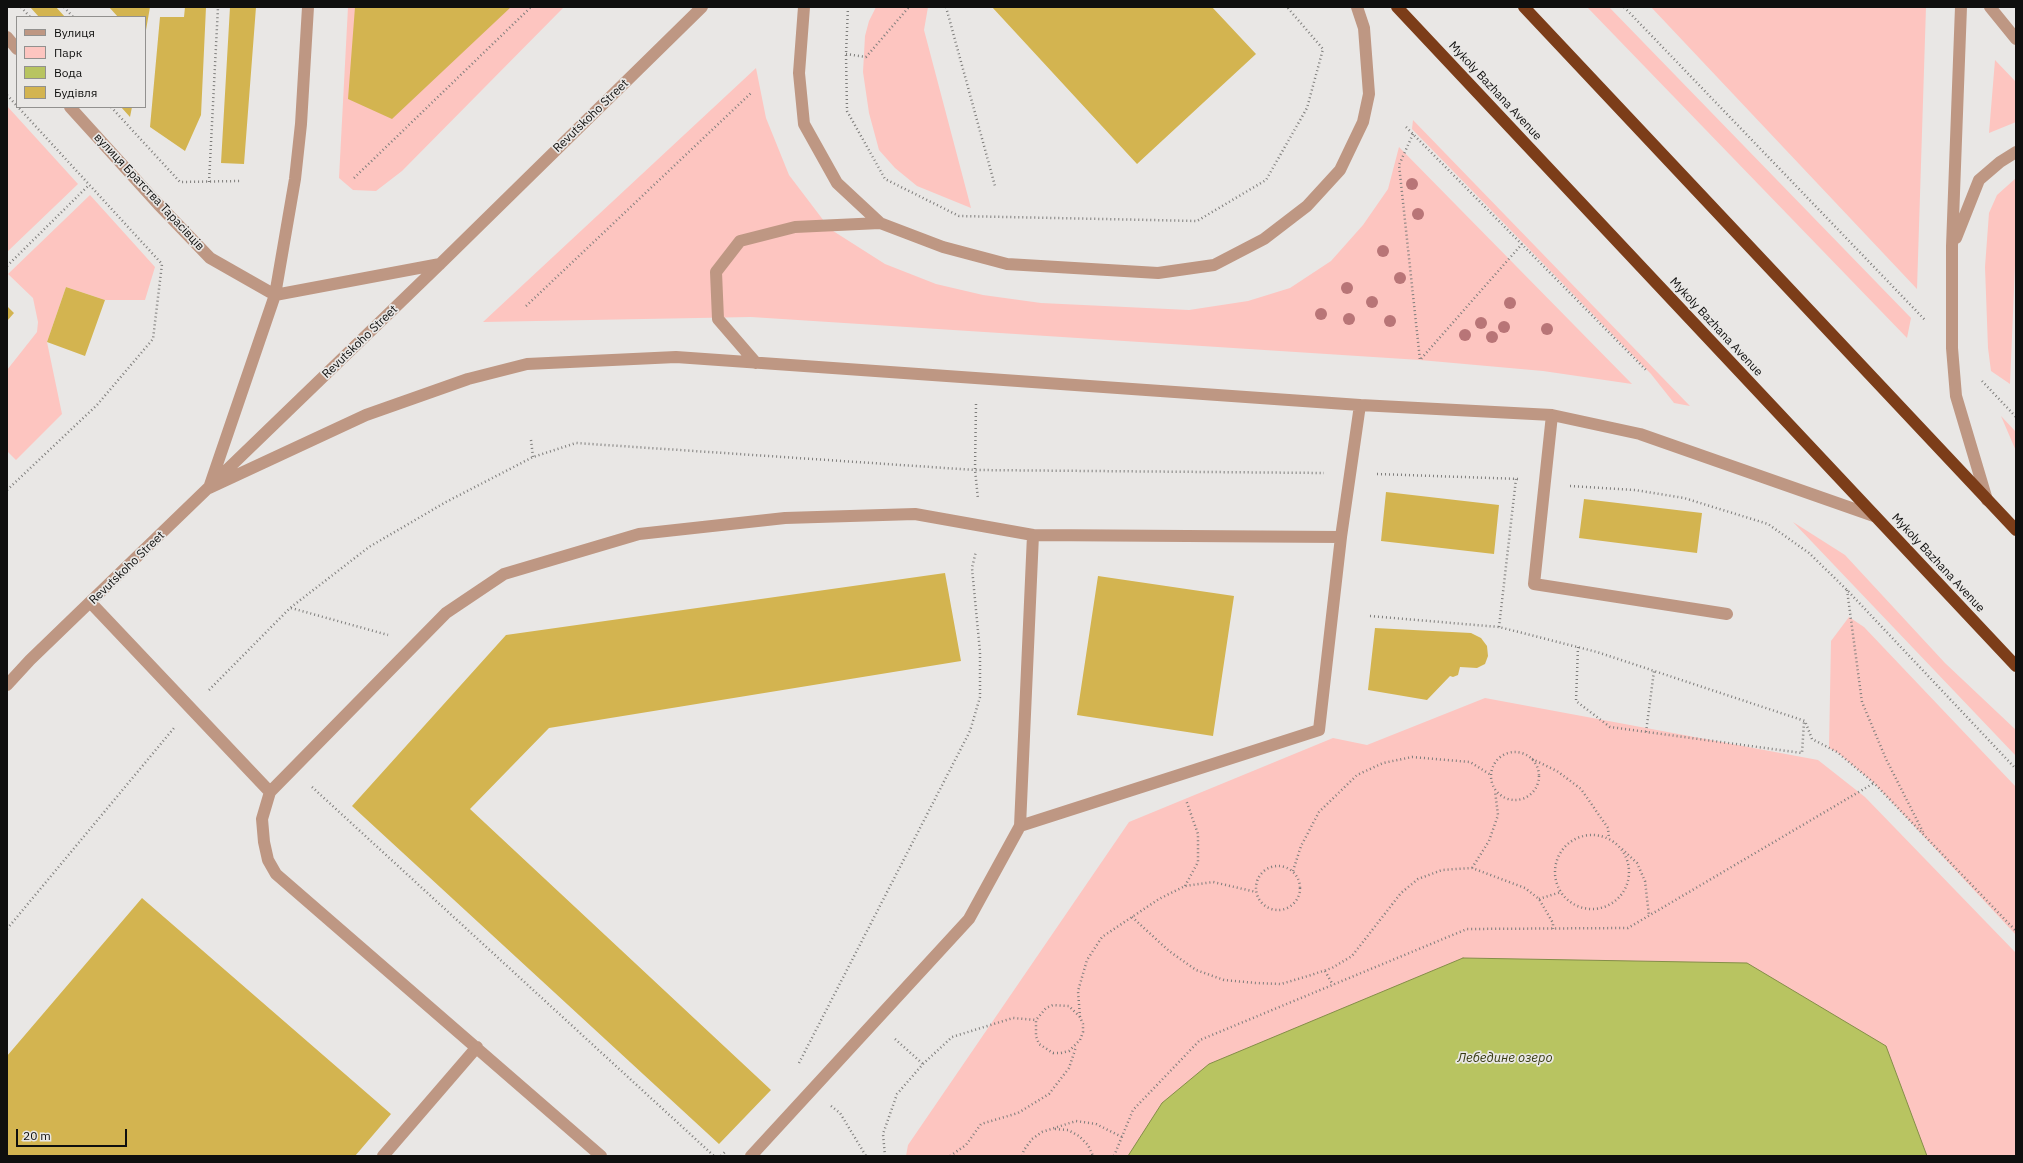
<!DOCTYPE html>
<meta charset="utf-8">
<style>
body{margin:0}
#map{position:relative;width:2023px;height:1163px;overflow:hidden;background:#e9e7e5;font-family:"IBM Plex Sans",sans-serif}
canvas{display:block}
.frame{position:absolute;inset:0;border:8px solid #0f0f0e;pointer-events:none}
.legend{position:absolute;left:16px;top:16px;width:130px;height:92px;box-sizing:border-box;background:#e9e7e5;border:1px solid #92918f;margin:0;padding:5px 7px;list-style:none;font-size:12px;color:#0f0f0e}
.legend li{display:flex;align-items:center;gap:8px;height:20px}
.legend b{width:20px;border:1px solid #92918f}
.scale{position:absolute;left:16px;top:1129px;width:111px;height:18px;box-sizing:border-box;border:2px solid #0f0f0e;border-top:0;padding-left:5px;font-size:12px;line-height:14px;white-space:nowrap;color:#0f0f0e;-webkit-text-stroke:3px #e9e7e5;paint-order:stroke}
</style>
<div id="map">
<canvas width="2023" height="1163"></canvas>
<div class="frame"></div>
<ul class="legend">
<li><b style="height:5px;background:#be9783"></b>Вулиця</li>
<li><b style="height:11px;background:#fdc5c0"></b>Парк</li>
<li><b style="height:11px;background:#b8c461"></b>Вода</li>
<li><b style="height:11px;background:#d3b450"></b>Будівля</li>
</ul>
<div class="scale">20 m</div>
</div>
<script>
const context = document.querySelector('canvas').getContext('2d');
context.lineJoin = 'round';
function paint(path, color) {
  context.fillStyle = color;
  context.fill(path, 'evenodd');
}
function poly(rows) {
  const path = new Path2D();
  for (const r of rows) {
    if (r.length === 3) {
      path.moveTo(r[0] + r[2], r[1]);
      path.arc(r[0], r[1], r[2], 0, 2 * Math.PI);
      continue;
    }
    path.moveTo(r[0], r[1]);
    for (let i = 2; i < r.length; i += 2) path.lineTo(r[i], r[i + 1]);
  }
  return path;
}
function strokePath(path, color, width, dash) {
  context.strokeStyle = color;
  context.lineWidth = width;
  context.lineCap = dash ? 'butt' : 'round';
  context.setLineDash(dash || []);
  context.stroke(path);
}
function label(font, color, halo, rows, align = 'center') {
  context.font = font + ' "IBM Plex Sans",sans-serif';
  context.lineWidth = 3.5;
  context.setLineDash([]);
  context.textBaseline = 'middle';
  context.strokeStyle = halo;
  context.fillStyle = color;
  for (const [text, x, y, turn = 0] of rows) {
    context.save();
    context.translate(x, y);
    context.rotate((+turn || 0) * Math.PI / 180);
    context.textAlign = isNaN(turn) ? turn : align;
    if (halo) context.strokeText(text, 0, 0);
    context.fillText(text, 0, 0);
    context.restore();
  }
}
paint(poly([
 [348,7,564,7,402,171,376,191,353,190,339,178],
 [876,7,928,7,924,30,971,208,917,186,895,168,879,150,869,113,863,72,865,36,869,21],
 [1587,7,1609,7,1911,318,1907,338],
 [1651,7,1926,7,1917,289],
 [1995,60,2016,82,2016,122,1989,133],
 [756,68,766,118,789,175,830,229,885,264,936,284,983,295,1041,303,1189,310,1248,301,1290,288,1331,261,1363,225,1388,189,1399,147,1632,384,1543,371,1420,360,751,317,483,322],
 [7,106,78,184,7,252],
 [1413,120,1690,406,1674,403,1651,374,1412,129],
 [2016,178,2016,242,2010,384,1991,371,1988,348,1985,267,1989,213,1997,195],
 [90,195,155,267,145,300,105,300,66,287,47,342,62,414,16,460,7,451,7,370,37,332,38,322,33,298,8,274],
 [2001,416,2016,432,2016,451],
 [1793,522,1845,555,1945,663,2016,730,2016,756],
 [1849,617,1864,627,2016,787,2016,935,1874,783,1837,752,1829,748,1831,641],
 [1485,698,1818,760,1865,797,2016,953,2016,1156,906,1156,908,1145,1129,822,1333,738,1367,745]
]), '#fdc5c0');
const water = poly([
 [1463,958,1747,963,1886,1046,1927,1156,1128,1156,1162,1103,1209,1064,1463,958]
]);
paint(water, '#b8c461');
strokePath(water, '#858e48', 1);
paint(poly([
 [30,7,56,7,65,17,39,17],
 [109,7,150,7,146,30,145,17,118,17],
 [185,7,206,7,201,115,185,151,150,127,160,17,184,17],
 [230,7,256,7,244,164,221,163],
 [355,7,511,7,392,119,348,99],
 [992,7,1212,7,1256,54,1137,164],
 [121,107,132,107,130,117],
 [66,287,105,300,85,356,47,342],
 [7,306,14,313,7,321],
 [1386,492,1499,505,1494,554,1381,541],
 [1584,499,1702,513,1697,553,1579,538],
 [945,573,961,661,549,728,470,809,771,1090,719,1144,352,806,506,635],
 [1098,576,1234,596,1213,736,1077,715],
 [1375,628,1471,633,1481,638,1487,646,1488,656,1485,664,1477,668,1460,667,1458,675,1453,677,1450,676,1427,700,1368,690],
 [142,898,391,1114,355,1156,7,1156,7,1056]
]), '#d3b450');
strokePath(poly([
 [21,7,30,17],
 [64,7,73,17],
 [848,7,846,54,847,111,885,179,959,216,1197,221,1266,180,1307,108,1323,49,1287,7],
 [946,7,995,186],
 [1624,7,1925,320],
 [846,54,866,57,909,7],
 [7,95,17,106],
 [111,107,180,182,240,181],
 [1406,127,1647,371],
 [1413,134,1399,165,1420,360,1522,244],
 [354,178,531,7],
 [209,182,218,7],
 [7,266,89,185],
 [526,306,752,92],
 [1982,381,2016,417],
 [976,404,975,470,978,499],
 [531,440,533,457],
 [1377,474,1520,479],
 [1570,486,1635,490,1684,498,1768,524,1809,553,1847,590,2016,769],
 [7,490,97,405,153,339,162,264,18,107],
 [1847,590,1862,702,1886,759,1923,832],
 [291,608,388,635],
 [1370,616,1499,627,1597,652,1805,721,1812,739,1837,752,1874,783,2016,931],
 [1499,627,1516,479],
 [1578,647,1576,701,1610,727,1802,753,1804,722],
 [209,690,290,608,369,547,446,502,533,457,576,443,975,470,1324,473],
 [1646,732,1654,671],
 [1515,776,24],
 [1532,759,1557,771,1581,789,1608,828,1609,838],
 [312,787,714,1156],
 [1592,872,37],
 [1622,849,1637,863,1645,881,1649,916],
 [1278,888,22],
 [1472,868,1489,841,1498,815,1495,791],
 [1293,871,1301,846,1319,812,1357,775,1383,763,1412,757,1470,762,1491,775],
 [1185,886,1198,862,1198,834,1186,800],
 [1539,899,1561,892],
 [1132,917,1169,951,1196,970,1224,980,1256,983,1281,984,1308,976,1332,968,1352,956,1401,893,1418,879,1442,870,1472,868,1525,888,1539,899,1553,923,1553,929],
 [7,929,174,728],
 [1325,971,1333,985],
 [1080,1017,1069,1006,1053,1005,1046,1008,1036,1020,1036,1036,1039,1044,1053,1053,1061,1053,1069,1051,1080,1040,1083,1032,1083,1024,1080,1017,1078,991,1087,960,1102,937,1159,899,1185,886,1213,882,1256,892],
 [895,1039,923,1064],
 [799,1063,970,731,980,697,980,652,972,568,976,551],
 [831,1106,840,1113,866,1156],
 [1055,1129,1068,1130,1079,1136,1088,1145,1093,1156],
 [721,1156,725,1152],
 [885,1156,883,1134,897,1094,923,1064,952,1037,1013,1018,1036,1020],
 [950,1156,966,1145,981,1124,1018,1113,1049,1094,1069,1068,1076,1047],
 [1022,1156,1024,1150,1032,1139,1042,1132,1076,1121,1096,1124,1122,1137],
 [1114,1156,1133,1110,1200,1040,1467,929,1628,928,1874,783]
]), '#7e7d7b', 2.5, [1, 3]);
strokePath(poly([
 [804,7,799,73,804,124,837,183,880,223,943,247,1007,264,1158,273,1214,265,1264,239,1307,206,1340,170,1363,122,1369,94,1364,28,1357,7],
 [1961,7,1952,246,1952,348,1956,396,1987,500],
 [1990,7,2016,39],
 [7,37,17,49],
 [70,107,158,204,210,258,275,295,440,264],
 [1956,238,1979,180,2000,162,2016,152],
 [756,363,718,319,716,272,740,241,795,227,880,223],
 [1552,415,1534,584,1727,614],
 [210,485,275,295,295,179,301,124,308,7],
 [209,488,366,415,468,379,527,364,676,357,1360,405,1552,415,1640,434,1874,516],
 [1341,537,1033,535,1020,826,1319,730,1341,537,1360,405],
 [91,603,270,792],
 [7,685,30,660,440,264,702,7],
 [383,1156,477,1047],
 [601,1156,276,874,268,860,264,842,262,819,270,792,446,613,504,574,639,534,785,518,915,514,1033,535],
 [751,1156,969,919,1020,826]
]), '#be9783', 12);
strokePath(poly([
 [1397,7,2016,666],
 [1524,7,2016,530]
]), '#7c3d19', 12);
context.fillStyle = '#b87577';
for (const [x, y] of [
 [1412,184],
 [1418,214],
 [1383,251],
 [1400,278],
 [1347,288],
 [1372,302],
 [1510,303],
 [1321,314],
 [1349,319],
 [1390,321],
 [1481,323],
 [1504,327],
 [1547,329],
 [1465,335],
 [1492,337]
]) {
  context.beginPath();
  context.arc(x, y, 6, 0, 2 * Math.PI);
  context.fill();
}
label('12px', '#0f0f0e', '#e9e7e5', [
 ["Mykoly Bazhana Avenue",1495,91,47],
 ["Revutskoho Street",591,116,-44],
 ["вулиця Братства Тарасівців",149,192,47],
 ["Mykoly Bazhana Avenue",1716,327,47],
 ["Revutskoho Street",360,342,-44],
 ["Mykoly Bazhana Avenue",1938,563,47],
 ["Revutskoho Street",127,568,-44]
]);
label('italic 13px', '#383c13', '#e9e7e5', [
 ["Лебедине озеро",1505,1058]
]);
</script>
